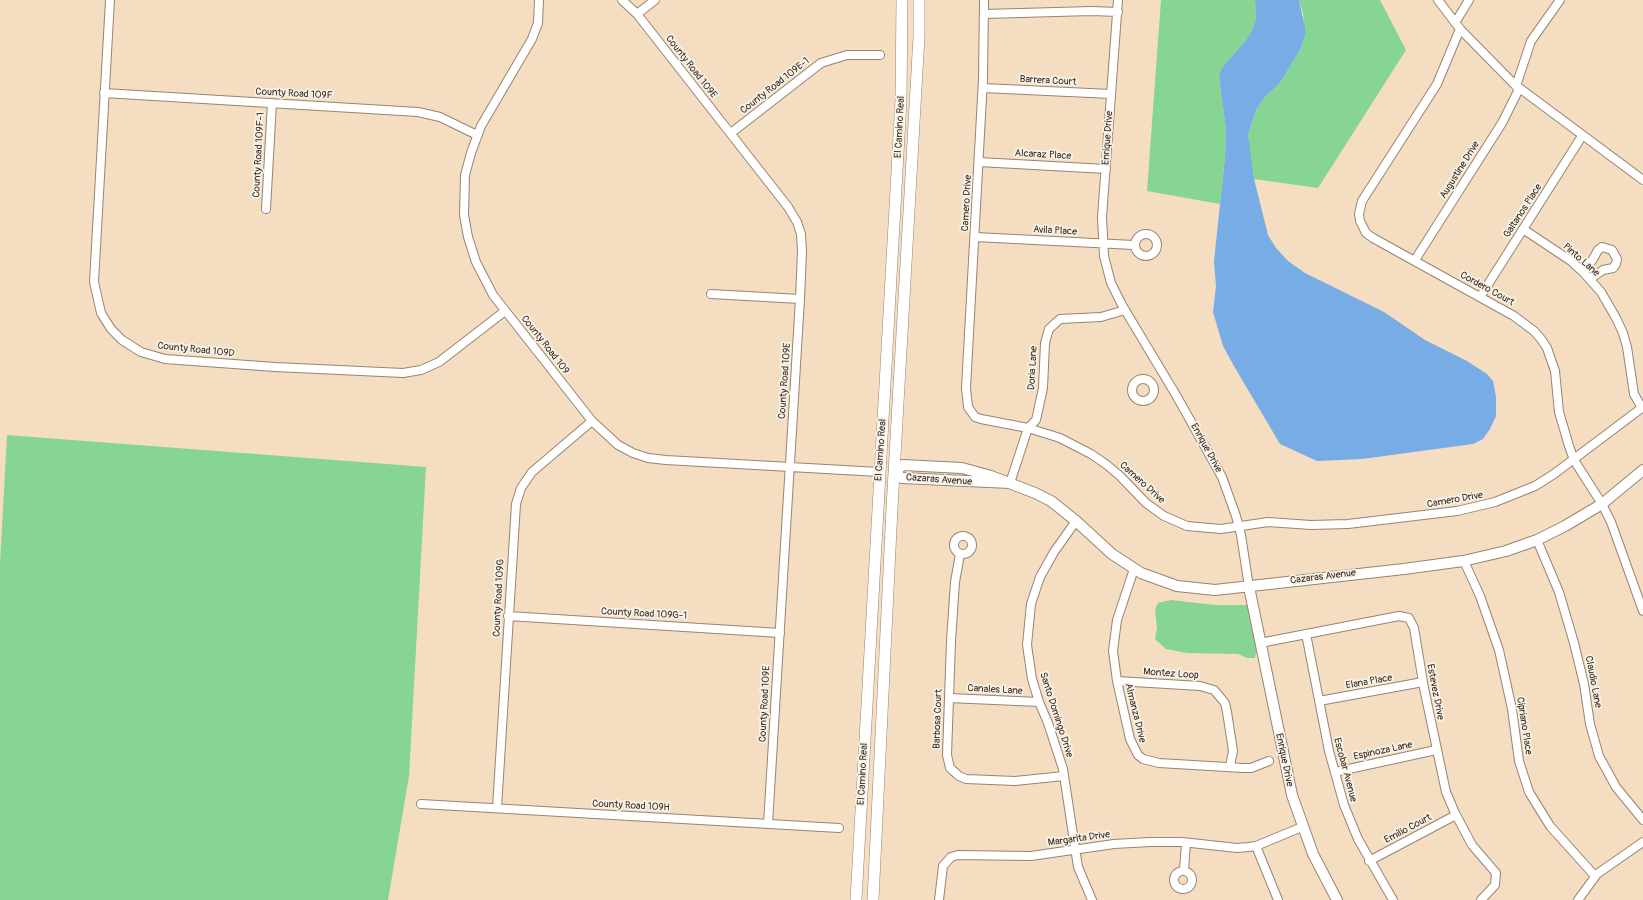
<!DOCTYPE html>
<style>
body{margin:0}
canvas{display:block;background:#f4ddc1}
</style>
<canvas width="1643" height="900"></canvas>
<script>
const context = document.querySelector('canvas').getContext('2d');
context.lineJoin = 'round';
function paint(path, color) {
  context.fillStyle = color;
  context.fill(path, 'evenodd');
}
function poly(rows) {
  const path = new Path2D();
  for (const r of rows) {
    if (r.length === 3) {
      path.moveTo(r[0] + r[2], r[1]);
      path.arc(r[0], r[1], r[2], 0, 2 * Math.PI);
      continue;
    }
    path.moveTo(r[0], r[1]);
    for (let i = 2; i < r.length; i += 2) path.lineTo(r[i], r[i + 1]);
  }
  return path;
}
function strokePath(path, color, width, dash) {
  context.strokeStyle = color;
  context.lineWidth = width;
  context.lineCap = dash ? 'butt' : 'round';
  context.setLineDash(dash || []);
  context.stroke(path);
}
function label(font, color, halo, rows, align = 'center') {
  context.font = font + ' Pangolin,sans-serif';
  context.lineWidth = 3.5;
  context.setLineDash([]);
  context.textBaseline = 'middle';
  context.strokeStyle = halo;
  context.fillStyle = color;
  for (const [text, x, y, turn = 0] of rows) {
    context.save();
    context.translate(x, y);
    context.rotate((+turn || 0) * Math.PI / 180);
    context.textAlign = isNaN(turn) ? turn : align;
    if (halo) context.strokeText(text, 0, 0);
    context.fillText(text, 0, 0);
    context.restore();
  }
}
paint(poly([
 [1161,0,1255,0,1256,19,1253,28,1246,40,1221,69,1219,77,1226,130,1225,157,1220,204,1147,191],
 [1299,0,1380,0,1406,50,1318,188,1254,179,1249,152,1248,135,1256,110,1265,97,1280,83,1300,50,1305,36,1303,13],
 [7,435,426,467,409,776,388,900,0,900,0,564],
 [1171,600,1215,605,1248,605,1257,648,1255,658,1247,658,1238,654,1187,653,1166,649,1155,639,1157,628,1155,610,1158,603]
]), '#87d593');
paint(poly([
 [1255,0,1299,0,1305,28,1305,36,1300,50,1280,83,1265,97,1256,110,1248,135,1254,179,1268,235,1276,248,1288,261,1305,273,1384,312,1425,340,1467,361,1487,374,1493,381,1496,397,1496,416,1490,429,1483,439,1473,444,1362,459,1317,461,1280,444,1234,366,1223,346,1213,312,1216,286,1214,261,1225,157,1226,130,1219,77,1221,69,1246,40,1253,28,1256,19]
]), '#78ace5');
const minor = poly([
 [110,0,94,282,101,313,111,329,122,340,141,352,165,359,275,367,403,373,421,370,439,362,505,311],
 [539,0,538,23,532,39,481,126,471,153,465,175,464,215,468,237,476,262,493,295,592,421,618,445,633,453,648,458,666,460,879,472],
 [622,0,637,14,788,207,797,222,801,234,802,251,800,299,768,824],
 [984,0,983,79,966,388,968,407,975,417,981,419,1028,428,1060,438,1091,454,1107,465,1120,476,1146,503,1164,516,1187,526,1221,529,1268,522,1311,525,1348,524,1457,511,1495,502,1535,486,1554,474,1643,407],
 [1118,0,1102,217,1104,256,1111,283,1122,305,1176,395,1222,477,1236,516,1241,535,1249,587],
 [1438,0,1460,29,1514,84,1643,180],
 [637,14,655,0],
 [984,14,1092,11,1118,12],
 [1455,23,1469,0],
 [1460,29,1437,84,1362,201,1359,214,1360,221,1366,233,1373,238,1514,316,1534,331,1541,339,1547,348,1555,371,1559,412,1569,446,1574,460,1602,504,1611,522,1643,611],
 [1516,86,1531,41,1560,0],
 [983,88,1111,94],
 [104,93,418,112,440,117,477,135],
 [731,133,821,63,847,55,880,55],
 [979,162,1106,169],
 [266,209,272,103],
 [1523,229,1571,261,1583,272,1601,292,1616,318,1623,333,1627,347,1634,394,1642,408],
 [1146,245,11],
 [975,237,1134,245],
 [1415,260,1502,123,1519,89],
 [1583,272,1593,259,1598,250,1602,247,1612,250,1617,259,1616,264,1613,268,1603,270,1590,279],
 [711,294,800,299],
 [1480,297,1582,136],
 [1143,390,11],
 [1010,483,1028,428,1036,420,1038,411,1043,388,1045,343,1049,329,1060,319,1101,317,1125,310],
 [1076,521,1054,552,1040,577,1031,604,1027,645,1032,679,1039,702,1048,723,1063,769,1078,867,1092,900],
 [963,545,9],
 [1537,540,1559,592,1574,643,1584,684,1590,724,1599,756,1616,787,1643,820],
 [960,554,955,582,951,641,947,755,950,768,959,776,966,779,1015,781,1064,776],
 [1464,561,1480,596,1499,650,1512,709,1519,761,1529,792,1550,826,1595,876],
 [1134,569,1117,620,1113,651,1117,681,1130,739,1138,755,1143,759,1159,763,1243,768,1251,768,1269,761],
 [508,616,780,633],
 [1306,634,1329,751,1344,805,1358,839,1393,900],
 [1260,643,1399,616,1409,618,1414,628,1424,688,1446,792,1455,813,1472,845,1496,873,1495,885,1481,900],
 [1117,681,1200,686,1214,690,1225,703,1227,712,1233,751,1230,766],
 [949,698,1039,702],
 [1319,701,1423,682],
 [1335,772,1436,750],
 [421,804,839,828],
 [497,808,516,504,521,488,532,472,592,421],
 [1256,846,1278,900],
 [1369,861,1456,815],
 [1184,870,1186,843],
 [1183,880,9],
 [939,900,943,866,951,857,958,855,1031,856,1114,844,1150,842,1182,842,1237,848,1248,847,1256,846,1302,827],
 [1578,900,1597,874,1643,842]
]);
const tertiary = poly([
 [1010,483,902,478,894,472,903,465,962,468,991,476,1035,493,1051,501,1076,521,1112,554,1141,573,1177,586,1215,590,1404,569,1463,561,1506,551,1537,540,1565,526,1602,504,1643,470],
 [1249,587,1292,795,1313,854,1337,900]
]);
const secondary = poly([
 [856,900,901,100,902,0],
 [873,900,892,508,919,36,919,0]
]);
strokePath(minor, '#988470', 10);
strokePath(tertiary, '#988470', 12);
strokePath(secondary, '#988470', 12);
strokePath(minor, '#fff', 8);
strokePath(tertiary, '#fff', 10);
strokePath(secondary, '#fff', 11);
label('10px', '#3b2a1e', '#f7f3e8', [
 ["County Road 109E",691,67,52],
 ["Barrera Court",1048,81,3],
 ["County Road 109E-1",775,86,-38],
 ["County Road 109F",294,94,3],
 ["El Camino Real",900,127,-87],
 ["Enrique Drive",1108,138,-86],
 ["County Road 109F-1",259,155,-87],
 ["Alcaraz Place",1043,155,3],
 ["Augustine Drive",1460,170,-58],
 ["Camero Drive",967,203,-87],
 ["Gaitanos Place",1523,211,-57],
 ["Avila Place",1055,231,3],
 ["Pinto Lane",1581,260,41],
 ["Cordero Court",1487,289,29],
 ["County Road 109",545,345,52],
 ["County Road 109D",196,350,6],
 ["Doria Lane",1033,368,-87],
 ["County Road 109E",785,381,-86],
 ["Enrique Drive",1206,448,61],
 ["El Camino Real",881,450,-86],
 ["Cazaras Avenue",939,480,4],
 ["Camero Drive",1142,483,42],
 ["Camero Drive",1455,500,-10],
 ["Cazaras Avenue",1323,577,-7],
 ["County Road 109G",499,598,-87],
 ["County Road 109G-1",644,614,3],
 ["Montez Loop",1171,674,4],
 ["Elana Place",1369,682,-10],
 ["Claudio Lane",1593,682,79],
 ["Canales Lane",995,690,3],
 ["Estevez Drive",1435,692,79],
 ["County Road 109E",765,704,-87],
 ["Almanza Drive",1135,713,76],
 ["Santo Domingo Drive",1056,715,72],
 ["Barbosa Court",938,719,-88],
 ["Cipriano Place",1524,726,81],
 ["Espinoza Lane",1383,751,-12],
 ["Enrique Drive",1284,760,78],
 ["Escobar Avenue",1345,770,75],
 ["El Camino Real",863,774,-87],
 ["County Road 109H",631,806,3],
 ["Emilio Court",1408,829,-28],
 ["Margarita Drive",1079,839,-8]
]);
</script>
